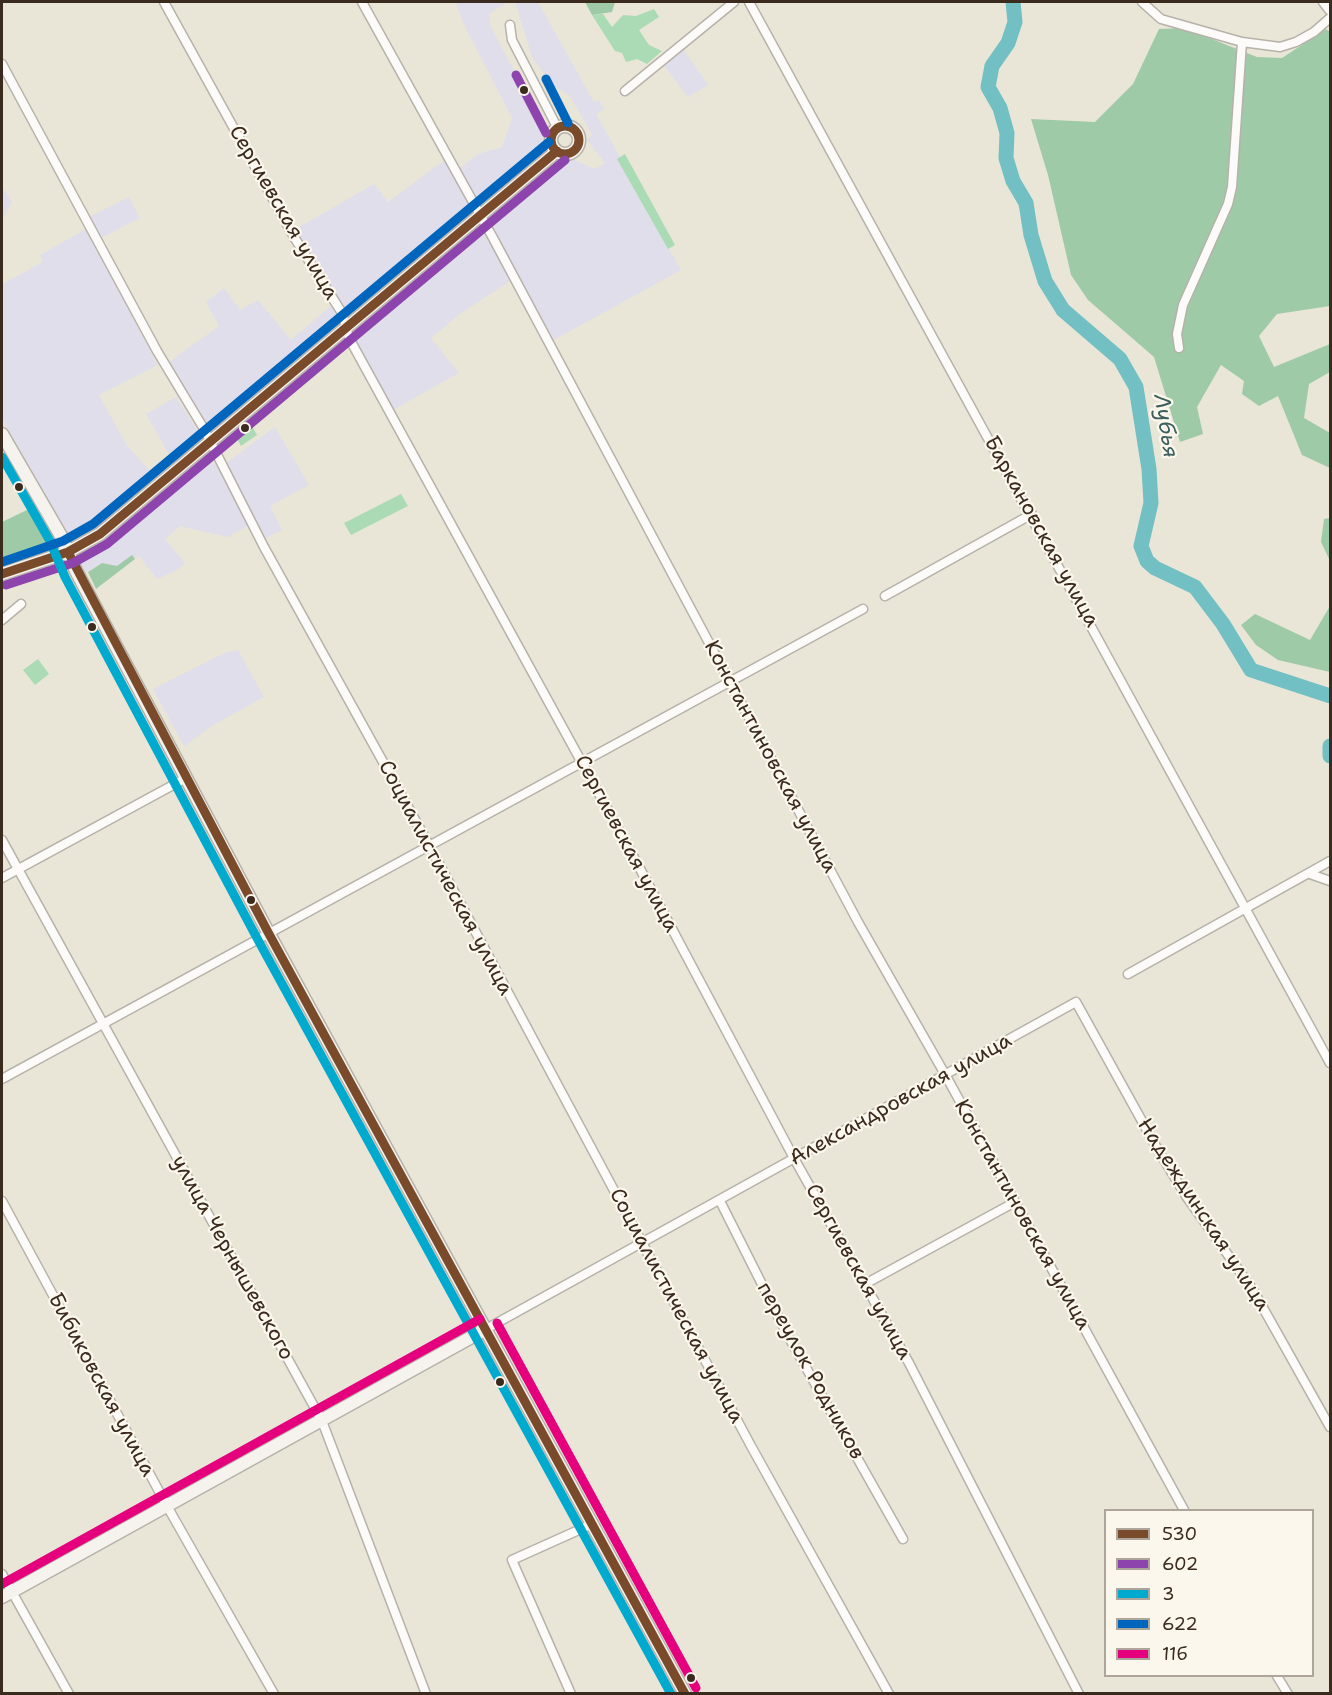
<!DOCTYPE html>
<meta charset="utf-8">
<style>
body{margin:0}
#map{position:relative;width:1332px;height:1695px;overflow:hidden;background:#e9e6d8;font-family:"Shantell Sans",sans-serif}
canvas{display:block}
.frame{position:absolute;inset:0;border:3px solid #3b2a1e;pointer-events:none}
.legend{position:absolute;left:1104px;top:1509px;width:210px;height:168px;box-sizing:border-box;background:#fbf7ec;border:2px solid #aea59a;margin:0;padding:8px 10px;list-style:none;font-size:18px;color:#3b2a1e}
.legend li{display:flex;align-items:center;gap:12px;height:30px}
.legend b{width:30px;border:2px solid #aea59a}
</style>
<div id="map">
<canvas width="1332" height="1695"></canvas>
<div class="frame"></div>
<ul class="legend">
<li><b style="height:8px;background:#7a4b2a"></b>530</li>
<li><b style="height:8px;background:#8e44ad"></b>602</li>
<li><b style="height:8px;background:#00a9ce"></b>3</li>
<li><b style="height:8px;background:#0065bd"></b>622</li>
<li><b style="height:8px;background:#e5007d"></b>11б</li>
</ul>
</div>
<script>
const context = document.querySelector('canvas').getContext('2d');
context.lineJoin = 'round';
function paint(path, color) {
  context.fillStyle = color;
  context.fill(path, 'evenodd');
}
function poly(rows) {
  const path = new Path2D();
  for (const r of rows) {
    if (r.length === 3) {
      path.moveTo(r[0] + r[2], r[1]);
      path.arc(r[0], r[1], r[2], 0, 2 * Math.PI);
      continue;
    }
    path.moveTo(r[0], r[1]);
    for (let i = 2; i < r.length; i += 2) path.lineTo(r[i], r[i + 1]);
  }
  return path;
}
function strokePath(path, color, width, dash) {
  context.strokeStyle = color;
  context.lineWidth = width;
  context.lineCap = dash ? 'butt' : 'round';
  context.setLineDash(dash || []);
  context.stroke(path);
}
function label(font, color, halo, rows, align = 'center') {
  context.font = font + ' "Shantell Sans",sans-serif';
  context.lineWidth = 4.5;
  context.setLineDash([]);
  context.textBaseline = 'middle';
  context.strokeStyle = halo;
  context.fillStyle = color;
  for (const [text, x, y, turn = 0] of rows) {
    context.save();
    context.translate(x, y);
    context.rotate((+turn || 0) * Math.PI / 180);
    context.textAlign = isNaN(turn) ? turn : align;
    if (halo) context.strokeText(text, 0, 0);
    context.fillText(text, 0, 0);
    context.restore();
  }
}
paint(poly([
 [455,2,508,2,489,14,490,25,544,128,540,157,483,205,477,203,457,170,478,154,502,147,512,118,466,29],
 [515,2,538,2,594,102,599,100,604,109,596,114,620,157,618,159,681,270,552,341,489,221,551,168,572,159,595,169,605,163,587,140,592,134,569,95,551,84,532,57],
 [684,50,708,85,688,97,664,66],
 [445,160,471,206,470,214,355,310,346,310,332,293,294,230,374,184,388,202],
 [2,186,12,202,2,220],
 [129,197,140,218,101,238,89,217],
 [86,229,158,365,99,395,126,444,156,478,96,529,75,539,69,536,2,418,2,284,43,262,40,255],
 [475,230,485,232,510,281,460,314,431,338,459,373,393,410,353,337,354,331],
 [224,288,240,310,258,300,291,340,331,306,340,321,218,427,212,428,207,426,168,363,219,326,206,302],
 [176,397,199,433,200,439,174,463,146,414],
 [275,427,309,485,270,506,282,530,264,539,226,463],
 [208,455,224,475,250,525,227,537,180,526,165,539,185,563,175,571,157,579,139,556,135,559,132,555,117,566,102,563,83,574,80,563,89,551,144,508,160,500,206,462,203,458],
 [238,650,264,697,215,724,184,746,153,689,224,653]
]), '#dfdeea');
paint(poly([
 [654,9,659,17,639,30,649,45,662,51,647,64,637,59,626,62,622,53,615,51,592,15,603,14,612,27,623,15,636,16],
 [625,154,675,245,668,249,617,159],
 [251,424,257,435,241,446,236,436],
 [401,494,408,506,351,535,344,523],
 [38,659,49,674,35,685,23,670]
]), '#abdbb5');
paint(poly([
 [585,2,615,2,612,12,592,15],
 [1184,28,1257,57,1282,58,1326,29,1330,32,1330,306,1277,314,1259,336,1274,367,1330,344,1330,372,1309,384,1304,418,1330,433,1330,468,1302,455,1278,396,1259,406,1242,394,1244,381,1221,365,1197,407,1203,434,1180,442,1154,357,1088,300,1071,275,1048,175,1031,119,1095,122,1133,84,1159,29],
 [31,508,48,543,2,561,2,522],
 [1330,518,1330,561,1321,542,1324,519],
 [132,555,135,559,96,589,88,572,102,563,117,566],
 [1330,606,1330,672,1278,660,1256,645,1241,625,1255,614,1310,640]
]), '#9fcaa8');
strokePath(poly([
 [1013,2,1015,22,1008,43,992,66,988,87,1000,108,1007,133,1006,158,1013,181,1026,203,1031,235,1045,281,1063,310,1120,359,1136,387,1149,469,1151,503,1141,546,1147,561,1155,568,1195,587,1223,624,1251,670,1330,696],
 [1330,746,1330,756]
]), '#72c0c4', 15);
const street = poly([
 [164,2,294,237,342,313,349,338,638,865,795,1160,909,1363,1079,1694],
 [362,2,493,238,858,922,946,1076,1184,1510],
 [749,2,1330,1063],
 [1142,2,1161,19,1242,42,1280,47,1296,42,1314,32,1330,18],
 [1323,2,1330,11],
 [510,25,512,40,557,127],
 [2,64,157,351,204,429,264,547,429,845,751,1446,889,1694],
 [625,91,734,2],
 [1179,348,1177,334,1183,305,1228,204,1232,187,1242,42],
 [885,596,1032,514],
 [2,620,21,604],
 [2,840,322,1421,426,1694],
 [1310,874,1330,881],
 [2,878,186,778],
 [1128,974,1330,861],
 [2,1079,863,609],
 [2,1201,167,1506,274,1694],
 [720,1201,787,1334,903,1539],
 [865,1284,1015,1202],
 [486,1329,1076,1002,1158,1150,1186,1196,1253,1290,1330,1427],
 [2,1574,69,1694],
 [1277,1676,1288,1694],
 [571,1694,512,1560,592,1524]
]);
const secondary = poly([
 [565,140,14],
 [2,434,61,536,76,571,269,934,685,1694],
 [2,574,68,552,100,534,557,151],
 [2,1597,486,1329]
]);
strokePath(street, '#b6b2a9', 11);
strokePath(secondary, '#b6b2a9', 15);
strokePath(street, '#fcfbf9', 8);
strokePath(secondary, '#f6f3ef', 12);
strokePath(poly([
 [565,140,14],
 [68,552,269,934,685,1694],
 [2,574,68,552,100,534,557,151]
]), '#7a4b2a', 9);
strokePath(poly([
 [516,75,546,133],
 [6,585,73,563,107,544,565,160]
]), '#8e44ad', 9);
strokePath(poly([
 [2,457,50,541,65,577,258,940,671,1694]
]), '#00a9ce', 9);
strokePath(poly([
 [546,79,568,123],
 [2,562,63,541,93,524,549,142]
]), '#0065bd', 9);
strokePath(poly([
 [497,1323,696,1688],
 [2,1584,480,1319]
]), '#e5007d', 9);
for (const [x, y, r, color] of [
 [524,90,5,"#3b2a1e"],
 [245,428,5,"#3b2a1e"],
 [19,487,5,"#3b2a1e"],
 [92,627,5,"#3b2a1e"],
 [251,900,5,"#3b2a1e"],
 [500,1382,5,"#3b2a1e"],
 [691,1678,5,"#3b2a1e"]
]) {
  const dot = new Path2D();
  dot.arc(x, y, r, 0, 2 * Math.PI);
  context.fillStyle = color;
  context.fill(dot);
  strokePath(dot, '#fbf7ec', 2);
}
label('21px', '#3b2a1e', '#fbf7ec', [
 ["Сергиевская улица",283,213,60],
 ["Баркановская улица",1041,532,61],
 ["Константиновская улица",770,757,62],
 ["Сергиевская улица",626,844,62],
 ["Социалистическая улица",445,878,62],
 ["Александровская улица",901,1100,-29],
 ["Константиновская улица",1022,1215,61],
 ["Надеждинская улица",1203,1215,57],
 ["улица Чернышевского",232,1258,61],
 ["Сергиевская улица",858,1272,61],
 ["Социалистическая улица",676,1306,62],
 ["переулок Родников",810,1371,61],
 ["Бибиковская улица",101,1385,62]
]);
label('italic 22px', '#3d5f5d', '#fbf7ec', [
 ["Лубья",1165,426,81]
]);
</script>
